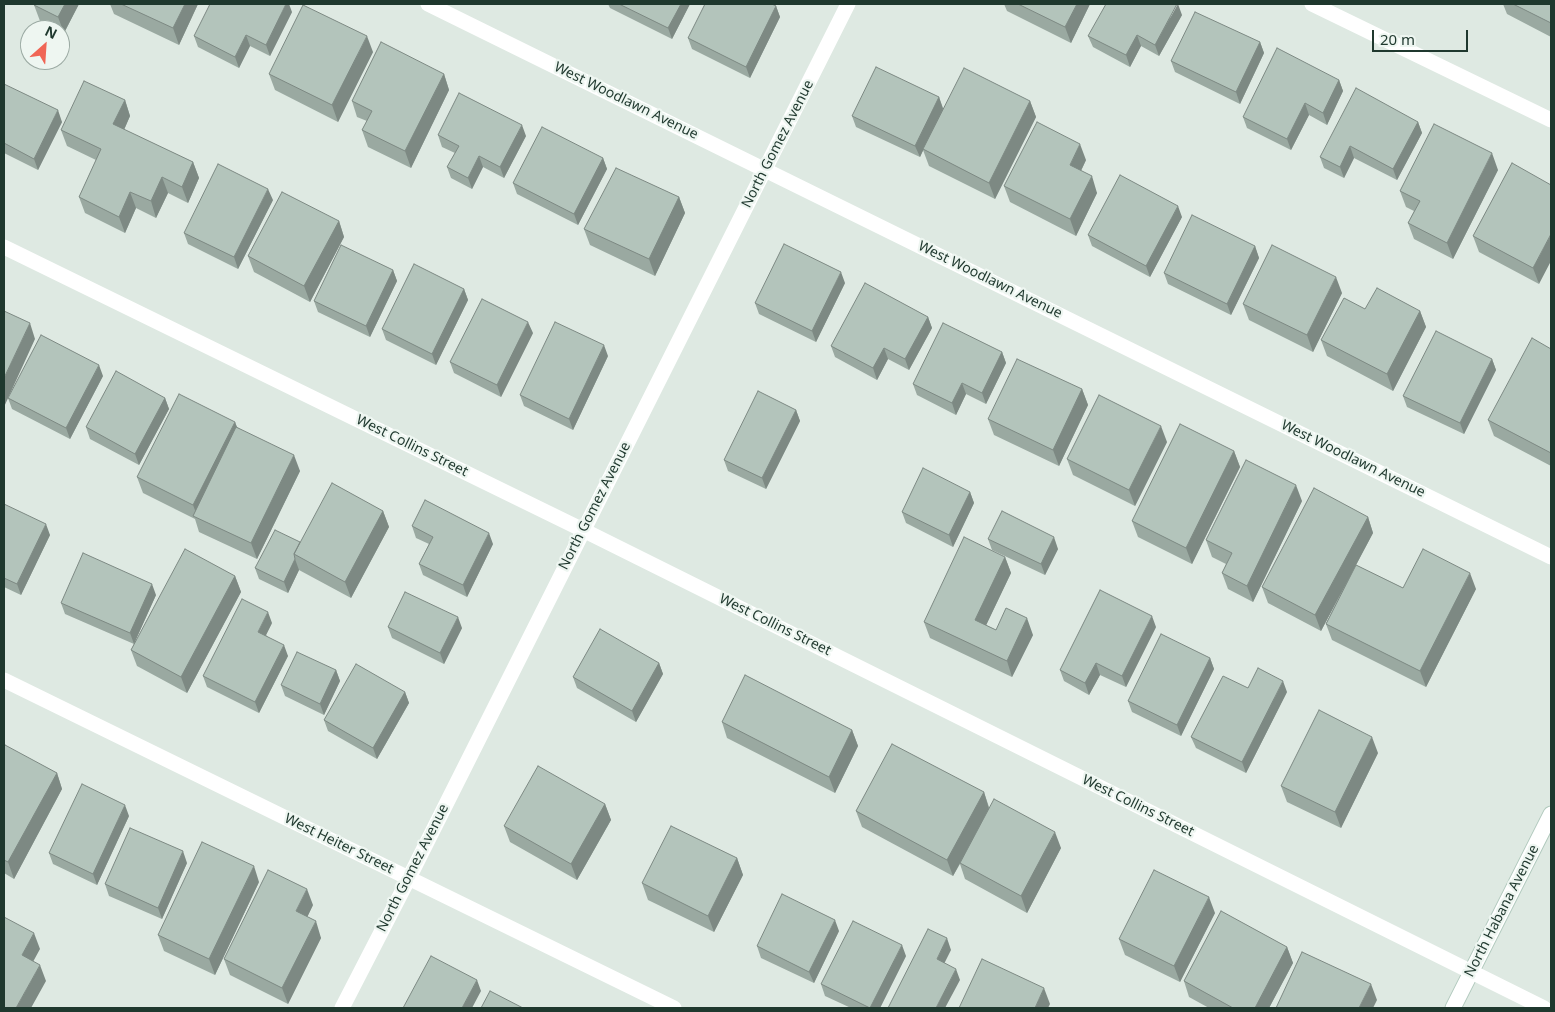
<!DOCTYPE html>
<style>
body{margin:0}
#map{position:relative;width:1555px;height:1012px;overflow:hidden;background:#dee9e2;font-family:"Noto Sans",sans-serif}
canvas{display:block}
.frame{position:absolute;inset:0;border:5px solid #1f382e;pointer-events:none}
.north{position:absolute;left:20px;top:20px;width:50px;height:50px;box-sizing:border-box;background:#eef6f1;border:1px solid #9baaa3;border-radius:50%;rotate:26deg;font-size:14px;font-weight:700;line-height:20px;text-align:center;color:#1f382e}
.north::after{content:'';display:block;margin:auto;width:18px;height:22px;background:#f06555;clip-path:polygon(50% 0,100% 100%,50% 72%,0 100%)}
.scale{position:absolute;left:1372px;top:30px;width:96px;height:22px;box-sizing:border-box;border:2px solid #1f382e;border-top:0;padding-left:6px;font-size:15px;line-height:18px;white-space:nowrap;color:#1f382e;-webkit-text-stroke:4px #eef6f1;paint-order:stroke}
</style>
<div id="map">
<canvas width="1555" height="1012"></canvas>
<div class="frame"></div>
<div class="north">N</div>
<div class="scale">20 m</div>
</div>
<script>
const context = document.querySelector('canvas').getContext('2d');
context.lineJoin = 'round';
function poly(rows) {
  const path = new Path2D();
  for (const r of rows) {
    path.moveTo(r[0], r[1]);
    for (let i = 2; i < r.length; i += 2) path.lineTo(r[i], r[i + 1]);
  }
  return path;
}
function strokePath(path, color, width, dash) {
  context.strokeStyle = color;
  context.lineWidth = width;
  context.lineCap = dash ? 'butt' : 'round';
  context.setLineDash(dash || []);
  context.stroke(path);
}
function paint(path, color) {
  context.fillStyle = color;
  context.fill(path, 'evenodd');
}
function label(font, color, halo, rows, align = 'center') {
  context.font = font + ' "Noto Sans",sans-serif';
  context.lineWidth = 4.5;
  context.setLineDash([]);
  context.textBaseline = 'middle';
  context.strokeStyle = halo;
  context.fillStyle = color;
  for (const [text, x, y, turn = 0] of rows) {
    context.save();
    context.translate(x, y);
    context.rotate((+turn || 0) * Math.PI / 180);
    context.textAlign = isNaN(turn) ? turn : align;
    if (halo) context.strokeText(text, 0, 0);
    context.fillText(text, 0, 0);
    context.restore();
  }
}
const secondary = poly([
 [1453,1008,1551,814]
]);
strokePath(secondary, '#b1c9bd', 17);
strokePath(poly([
 [428,4,1551,557],
 [1312,4,1551,120],
 [4,247,583,530,1544,1008],
 [4,680,674,1008],
 [342,1008,409,878,848,4]
]), '#fff', 15);
strokePath(secondary, '#fff', 15);
paint(poly([
 [79,4,64,33,60,31,60,30,58,30,40,21,34,5],
 [110,4,198,4,179,45,114,14],
 [608,4,690,4,672,39,610,8],
 [1004,4,1090,4,1071,43,1007,11],
 [1503,4,1551,4,1551,37,1507,14],
 [776,6,780,17,750,78,692,49,688,38],
 [292,12,270,56,250,46,239,68,198,47,194,36],
 [1182,15,1159,56,1141,46,1130,67,1093,47,1088,36],
 [1260,42,1264,53,1240,104,1175,72,1171,61],
 [373,52,338,122,275,90,269,74],
 [444,74,449,90,411,168,368,147,362,130,367,121,357,117,352,101],
 [1339,80,1343,91,1327,125,1309,115,1291,150,1247,128,1243,117],
 [4,84,62,122,38,170,4,153],
 [939,97,943,108,1030,101,1036,117,995,199,929,166,923,150,920,157,856,127,852,116],
 [125,100,130,116,124,130,193,162,199,178,188,203,168,193,156,218,136,208,125,233,85,213,79,197,96,160,67,146,61,130],
 [1418,122,1422,133,1397,180,1354,158,1344,178,1324,168,1320,157],
 [438,135,526,136,504,178,483,167,472,189,451,178,447,167,455,153,442,147],
 [603,158,607,169,578,225,517,194,513,183],
 [1086,160,1081,171,1097,193,1076,236,1010,202,1004,186],
 [1512,163,1539,284,1479,252,1473,236],
 [1498,170,1453,259,1414,239,1408,223,1414,211,1406,207,1400,191],
 [679,197,685,213,655,276,590,245,584,229],
 [273,200,238,269,188,244,184,233],
 [1182,217,1150,277,1092,246,1088,235],
 [339,221,344,237,310,302,254,272,248,256],
 [1255,246,1259,258,1231,315,1168,284,1164,273],
 [393,270,397,281,370,337,318,312,314,301],
 [845,283,816,342,759,314,755,303],
 [464,289,468,300,436,365,386,340,382,329],
 [1342,293,1313,352,1249,320,1243,304],
 [1365,309,1420,311,1426,327,1393,391,1327,356,1321,340],
 [928,317,932,328,909,370,888,359,877,380,835,357,831,346],
 [533,333,501,397,454,373,450,362],
 [1551,349,1551,466,1494,436,1488,420],
 [1002,352,1006,363,986,404,966,394,956,415,917,395,913,384],
 [608,356,573,430,524,406,520,395],
 [1492,359,1496,370,1464,434,1407,407,1403,396],
 [103,376,70,439,12,409,8,398],
 [1082,389,1088,405,1059,466,994,435,988,419],
 [165,398,169,409,139,465,90,439,86,427],
 [796,410,800,421,766,489,728,471,724,460],
 [235,422,237,427,300,471,257,559,199,532,195,519,143,493,137,477],
 [1167,442,1135,506,1073,475,1067,459],
 [1234,451,1240,467,1192,564,1138,537,1132,521],
 [970,492,974,503,953,547,906,523,902,512],
 [1302,501,1253,602,1228,589,1222,573,1226,564,1212,557,1206,540],
 [4,504,50,535,21,595,4,587],
 [383,511,389,527,351,598,299,570,288,593,259,579,255,568,300,542],
 [1368,517,1373,533,1356,565,1403,588,1476,589,1426,687,1332,640,1326,624,1344,587,1321,631,1268,603,1262,587],
 [412,526,493,544,467,597,423,575,419,564,429,544,416,538],
 [988,539,1058,549,1045,575,992,550],
 [1005,557,1011,573,986,625,996,630,1033,635,1012,677,930,638,924,622],
 [235,576,241,592,187,693,137,666,131,650,134,644,65,614,61,603,156,595,135,641],
 [272,623,266,635,288,656,259,713,207,687,203,676],
 [388,627,462,628,444,664,392,638],
 [1156,627,1126,687,1100,675,1089,695,1064,681,1060,670],
 [1210,658,1214,669,1181,736,1132,712,1128,701],
 [659,663,663,674,636,722,577,688,573,677],
 [336,670,340,681,324,715,285,696,281,685],
 [405,692,409,703,377,759,328,731,324,720],
 [1287,692,1246,773,1196,748,1191,737],
 [722,722,852,730,858,746,835,793,727,738],
 [4,748,57,773,62,789,14,879,4,873],
 [1378,753,1341,828,1287,802,1281,786],
 [984,792,989,807,1061,848,1027,913,965,879,960,864,953,876,862,827,856,811],
 [605,804,611,820,577,880,510,842,504,826],
 [129,816,97,885,53,864,49,853],
 [737,858,743,875,714,932,648,900,642,883],
 [187,863,162,919,109,896,105,884],
 [259,882,215,975,164,951,158,935],
 [313,905,307,917,321,938,288,1004,230,975,224,959],
 [1215,913,1180,982,1125,955,1119,939],
 [839,931,814,983,761,958,757,946],
 [1287,947,1293,963,1269,1008,1209,1008,1189,997,1184,981],
 [906,956,880,1008,851,1008,825,996,821,984]
]), '#9aa9a1');
paint(poly([
 [65,4,79,4,64,33,58,17],
 [185,4,198,4,179,45,173,28],
 [286,4,289,4,292,12,270,56,266,45],
 [681,4,690,4,672,39,668,28],
 [1077,4,1090,4,1071,43,1065,27],
 [1178,4,1182,15,1159,56,1155,45],
 [776,6,780,17,750,78,746,67],
 [246,35,250,46,239,68,235,57],
 [1137,35,1141,46,1130,67,1126,55],
 [367,36,373,52,338,122,332,105],
 [1260,42,1264,53,1240,104,1236,92],
 [444,74,449,90,411,168,405,151],
 [1339,80,1343,91,1327,125,1323,113],
 [939,97,943,109,920,157,915,146],
 [125,100,130,116,119,141,113,124],
 [1030,101,1036,117,995,199,989,183],
 [1305,103,1309,115,1291,150,1287,139],
 [58,110,62,122,38,170,34,159],
 [1418,122,1422,133,1397,180,1393,169],
 [522,125,526,136,504,178,500,167],
 [1080,144,1086,160,1076,181,1070,165],
 [1350,146,1354,158,1344,178,1340,167],
 [1492,153,1498,170,1453,259,1447,243],
 [479,156,483,167,472,189,468,178],
 [603,158,607,169,578,225,574,214],
 [193,162,199,178,188,203,182,187],
 [1092,176,1097,193,1076,236,1070,219],
 [162,177,168,193,156,218,151,201],
 [268,189,273,200,238,269,234,257],
 [130,192,136,208,125,233,119,217],
 [679,197,685,213,655,276,649,259],
 [1178,206,1182,217,1150,277,1146,266],
 [339,221,344,237,310,302,304,286],
 [1551,234,1551,261,1539,284,1533,268],
 [1255,246,1259,258,1231,315,1227,304],
 [393,270,397,281,370,337,366,326],
 [841,272,845,283,816,342,812,331],
 [1336,277,1342,293,1313,352,1307,335],
 [464,289,468,300,436,365,432,354],
 [1420,311,1426,327,1393,391,1387,374],
 [928,317,932,328,909,370,905,359],
 [528,322,533,333,501,397,497,385],
 [30,323,35,339,4,407,4,378],
 [604,345,608,356,573,430,569,419],
 [884,348,888,359,877,380,873,368],
 [1002,352,1006,363,986,404,982,393],
 [1492,359,1496,370,1464,434,1460,423],
 [99,365,103,376,70,439,66,428],
 [962,383,966,394,956,415,952,403],
 [1082,389,1088,405,1059,466,1053,450],
 [165,398,169,409,139,465,135,454],
 [796,410,800,421,766,489,762,478],
 [235,422,241,439,198,518,193,505],
 [1161,426,1167,442,1135,506,1129,490],
 [1234,451,1240,467,1192,564,1186,548],
 [294,455,300,471,257,559,251,543],
 [1296,485,1302,501,1253,602,1247,586],
 [970,492,974,503,953,547,949,535],
 [383,511,389,527,351,598,345,582],
 [1368,517,1373,533,1321,631,1315,615],
 [46,524,50,535,21,595,17,584],
 [489,533,493,544,467,597,463,585],
 [1054,537,1058,549,1045,575,1041,564],
 [1005,557,1011,573,981,636,975,620],
 [295,559,299,570,288,593,284,582],
 [1470,573,1476,589,1426,687,1420,671],
 [235,576,241,592,187,693,181,677],
 [152,584,156,595,134,644,130,633],
 [268,612,272,623,262,643,258,632],
 [1152,616,1156,627,1126,687,1122,676],
 [458,617,462,628,444,664,440,653],
 [1027,618,1033,635,1012,677,1007,661],
 [284,645,288,656,259,713,255,702],
 [1210,658,1214,669,1181,736,1177,725],
 [659,663,663,674,636,722,632,711],
 [1096,663,1100,675,1089,695,1085,683],
 [336,670,340,681,324,715,320,704],
 [1283,681,1287,692,1246,773,1242,762],
 [405,692,409,703,377,759,373,748],
 [852,730,858,746,835,793,829,777],
 [1372,737,1378,753,1341,828,1335,812],
 [57,773,62,789,14,879,8,862],
 [984,792,989,809,953,876,947,860],
 [605,804,611,820,577,880,571,864],
 [125,805,129,816,97,885,93,874],
 [1055,832,1061,848,1027,913,1021,896],
 [183,851,187,863,162,919,158,908],
 [737,858,743,875,714,932,708,916],
 [254,866,259,882,215,975,209,959],
 [307,889,313,905,302,928,296,911],
 [1209,897,1215,913,1180,982,1174,966],
 [835,920,839,931,814,983,809,972],
 [316,921,321,938,288,1004,282,988],
 [34,933,40,949,28,971,22,955],
 [947,938,951,950,941,970,937,959],
 [902,945,906,956,880,1008,870,1008],
 [1287,947,1293,963,1269,1008,1255,1008],
 [40,965,46,981,31,1008,16,1008],
 [956,969,960,980,945,1008,936,1008],
 [477,980,481,991,472,1008,462,1008],
 [1371,984,1377,1000,1373,1008,1359,1008],
 [1044,988,1050,1004,1048,1008,1035,1008]
]), '#7d8983');
const building = poly([
 [35,4,65,4,58,17,34,5,35,4],
 [121,4,185,4,173,28,121,4],
 [210,4,286,4,266,45,246,35,235,57,194,36,210,4],
 [619,4,681,4,668,28,619,4],
 [705,4,772,4,776,6,746,67,688,38,705,4],
 [1018,4,1077,4,1065,27,1018,4],
 [1106,4,1177,4,1155,45,1137,35,1126,55,1088,36,1106,4],
 [1513,4,1551,4,1551,23,1513,4],
 [303,5,367,36,332,105,269,74,303,5],
 [1195,12,1260,42,1236,92,1171,61,1195,12],
 [381,42,444,74,405,151,362,130,372,111,352,101,381,42],
 [1277,48,1339,80,1323,113,1305,103,1287,139,1243,117,1277,48],
 [876,67,939,97,915,146,852,116,876,67],
 [964,68,1030,101,989,183,923,149,964,68],
 [84,81,125,100,113,124,193,162,182,187,162,177,151,201,130,192,119,217,79,197,101,149,61,130,84,81],
 [4,84,58,110,34,159,4,143,4,84],
 [1356,88,1418,122,1393,169,1350,146,1340,167,1320,157,1356,88],
 [459,93,522,125,500,167,479,156,468,178,447,167,459,146,438,135,459,93],
 [1037,122,1080,144,1070,165,1092,176,1070,219,1004,186,1037,122],
 [1434,124,1492,153,1447,243,1408,223,1420,201,1400,191,1434,124],
 [542,127,603,158,574,214,513,183,542,127],
 [1512,163,1551,185,1551,234,1533,268,1473,236,1512,163],
 [218,164,268,189,234,257,184,233,218,164],
 [616,168,679,197,649,259,584,229,616,168],
 [1120,175,1178,206,1146,266,1088,235,1120,175],
 [282,192,339,221,304,286,248,256,282,192],
 [1192,215,1255,246,1227,304,1164,273,1192,215],
 [784,244,841,272,812,331,755,303,784,244],
 [341,245,393,270,366,326,314,301,341,245],
 [1272,245,1336,277,1307,335,1243,304,1272,245],
 [414,264,464,289,432,354,382,329,414,264],
 [865,283,928,317,905,359,884,348,873,368,831,346,865,283],
 [1377,288,1420,311,1387,374,1321,340,1344,298,1365,309,1377,288],
 [482,299,528,322,497,385,450,362,482,299],
 [4,311,30,323,4,378,4,311],
 [555,322,604,345,569,419,520,395,555,322],
 [943,323,1002,352,982,393,962,383,952,403,913,384,943,323],
 [1436,331,1492,359,1460,423,1403,396,1436,331],
 [41,335,99,365,66,428,8,398,41,335],
 [1532,338,1551,349,1551,453,1488,420,1532,338],
 [1017,359,1082,389,1053,450,988,419,1017,359],
 [116,371,165,398,135,454,86,427,116,371],
 [758,391,796,410,762,478,724,460,758,391],
 [179,394,235,422,193,505,137,477,179,394],
 [1099,395,1161,426,1129,490,1067,459,1099,395],
 [1180,424,1234,451,1186,548,1132,521,1180,424],
 [236,427,294,455,251,543,193,516,236,427],
 [1246,460,1296,485,1247,586,1222,573,1232,553,1206,540,1246,460],
 [923,468,970,492,949,535,902,512,923,468],
 [332,483,383,511,345,582,294,554,332,483],
 [1314,488,1368,517,1315,615,1262,587,1314,488],
 [425,500,489,533,463,585,419,564,433,537,412,526,425,500],
 [4,504,46,524,17,584,4,578,4,504],
 [1002,511,1054,537,1041,564,988,539,1002,511],
 [275,530,300,542,294,554,295,559,284,582,255,568,275,530],
 [964,537,1005,557,975,620,996,630,1006,608,1027,618,1007,661,924,622,964,537],
 [185,549,235,576,181,677,131,650,185,549],
 [1423,549,1470,573,1420,671,1326,624,1356,565,1403,588,1423,549],
 [83,553,152,584,130,633,61,603,83,553],
 [1100,590,1152,616,1122,676,1096,663,1085,683,1060,670,1100,590],
 [405,592,458,617,440,653,388,627,405,592],
 [242,599,268,612,258,632,284,645,255,702,203,676,242,599],
 [600,629,659,663,632,711,573,677,600,629],
 [1161,634,1210,658,1177,725,1128,701,1161,634],
 [297,652,336,670,320,704,281,685,297,652],
 [356,664,405,692,373,748,324,720,356,664],
 [1258,668,1283,681,1242,762,1191,737,1223,676,1248,688,1258,668],
 [745,675,852,730,829,777,722,722,745,675],
 [1319,710,1372,737,1335,812,1281,786,1319,710],
 [892,744,984,792,947,860,856,811,892,744],
 [5,745,57,773,8,862,4,860,4,748,5,745],
 [538,766,605,804,571,864,504,826,538,766],
 [82,784,125,805,93,874,49,853,82,784],
 [994,799,1055,832,1021,896,960,863,994,799],
 [671,826,737,858,708,916,642,883,671,826],
 [130,828,183,851,158,908,105,884,130,828],
 [202,842,254,866,209,959,158,935,202,842],
 [268,870,307,889,296,911,316,921,282,988,224,959,268,870],
 [1154,870,1209,897,1174,966,1119,939,1154,870],
 [782,894,835,920,809,972,757,946,782,894],
 [1221,911,1287,947,1255,1008,1233,1008,1184,981,1221,911],
 [4,917,34,933,22,955,40,965,16,1008,4,1008,4,917],
 [853,921,902,945,870,1008,821,984,853,921],
 [928,929,947,938,937,959,956,969,936,1008,888,1008,928,929],
 [1302,952,1371,984,1359,1008,1276,1008,1302,952],
 [431,956,477,980,462,1008,403,1008,431,956],
 [982,959,1044,988,1035,1008,959,1008,982,959],
 [490,991,523,1008,481,1008,490,991]
]);
paint(building, '#b3c4bb');
strokePath(building, '#7d8983', 1);
label('14px', '#1f382e', '#eef6f1', [
 ["West Woodlawn Avenue",626,101,26],
 ["North Gomez Avenue",778,144,-63],
 ["West Woodlawn Avenue",990,280,26],
 ["West Collins Street",412,446,26],
 ["West Woodlawn Avenue",1353,459,26],
 ["North Gomez Avenue",595,506,-63],
 ["West Collins Street",775,625,26],
 ["West Collins Street",1138,806,26],
 ["West Heiter Street",339,844,26],
 ["North Gomez Avenue",413,868,-63],
 ["North Habana Avenue",1502,911,-63]
]);
</script>
